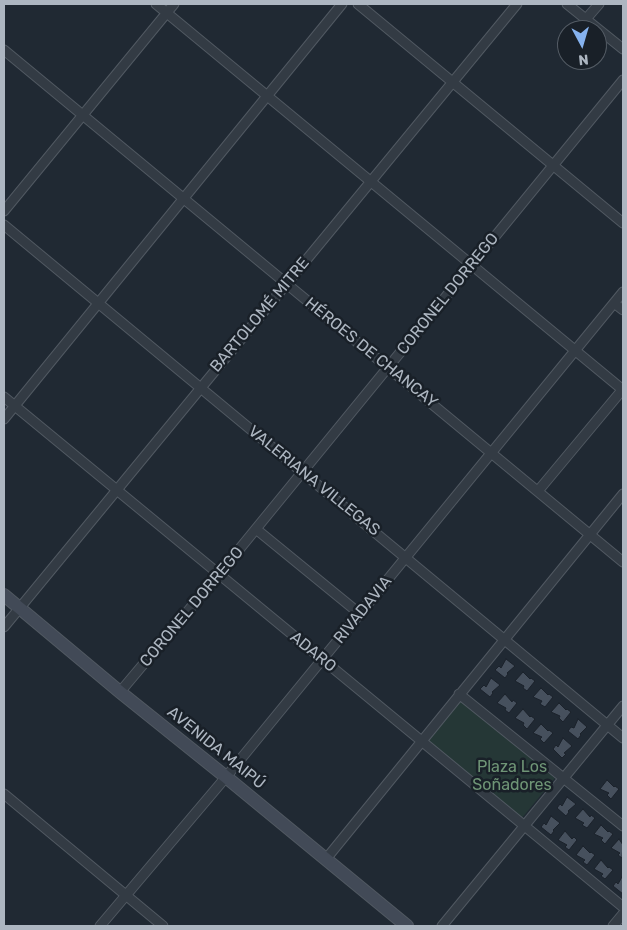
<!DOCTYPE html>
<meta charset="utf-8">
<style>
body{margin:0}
#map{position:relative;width:627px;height:930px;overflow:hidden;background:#202933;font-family:Rubik,sans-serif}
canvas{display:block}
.frame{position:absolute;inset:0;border:5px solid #adb6c1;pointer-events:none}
.north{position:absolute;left:557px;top:20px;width:50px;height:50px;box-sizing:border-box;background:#192028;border:1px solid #545c65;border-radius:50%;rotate:174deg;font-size:14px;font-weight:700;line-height:20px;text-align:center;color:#adb6c1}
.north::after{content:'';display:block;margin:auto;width:18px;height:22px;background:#85b2ef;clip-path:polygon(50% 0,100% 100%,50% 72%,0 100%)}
</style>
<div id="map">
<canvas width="627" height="930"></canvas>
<div class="frame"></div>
<div class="north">N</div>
</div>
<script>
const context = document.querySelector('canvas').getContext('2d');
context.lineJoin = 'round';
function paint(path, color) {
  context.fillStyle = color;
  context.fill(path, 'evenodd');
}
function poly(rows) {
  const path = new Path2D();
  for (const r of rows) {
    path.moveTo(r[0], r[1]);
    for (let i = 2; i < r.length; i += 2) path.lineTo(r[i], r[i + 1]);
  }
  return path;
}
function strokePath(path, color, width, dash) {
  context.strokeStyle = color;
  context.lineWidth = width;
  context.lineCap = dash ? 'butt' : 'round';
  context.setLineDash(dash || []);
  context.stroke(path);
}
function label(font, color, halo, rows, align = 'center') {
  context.font = font + ' Rubik,sans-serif';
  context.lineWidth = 5;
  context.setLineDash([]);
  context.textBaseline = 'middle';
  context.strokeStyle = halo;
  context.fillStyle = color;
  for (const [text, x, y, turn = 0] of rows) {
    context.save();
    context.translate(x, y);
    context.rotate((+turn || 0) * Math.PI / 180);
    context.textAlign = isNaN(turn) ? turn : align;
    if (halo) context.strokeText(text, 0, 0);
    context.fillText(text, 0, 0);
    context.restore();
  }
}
paint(poly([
 [460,701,555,778,522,818,427,741]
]), '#253736');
const building = poly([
 [506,659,515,666,507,673,508,674,505,678,495,670,499,666,501,668,506,659],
 [523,672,530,679,531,678,535,681,527,691,523,688,524,686,515,681,523,672],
 [491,678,500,685,492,692,493,693,490,697,480,689,484,685,486,687,491,678],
 [541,688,548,695,549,694,553,697,545,707,540,704,542,701,533,697,541,688],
 [505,694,512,702,513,700,517,703,509,713,505,710,506,708,497,703,505,694],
 [559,703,566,710,567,709,571,712,563,722,559,718,560,716,551,712,559,703],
 [523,709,530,717,531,716,535,719,527,729,523,725,524,723,515,718,523,709],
 [578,719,587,727,580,734,581,735,578,739,568,731,571,727,574,728,578,719],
 [541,724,548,731,549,730,553,733,544,743,540,739,542,737,533,733,541,724],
 [563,738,572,746,564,753,566,754,562,758,553,749,556,745,558,747,563,738],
 [607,780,614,787,615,786,619,789,611,799,607,795,609,793,600,789,607,780],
 [567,797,576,804,568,811,569,812,566,816,557,808,560,804,562,806,567,797],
 [583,809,590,817,591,815,595,818,587,828,582,825,584,823,575,818,583,809],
 [551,816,560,823,553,830,554,831,551,835,541,827,544,823,546,825,551,816],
 [601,825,608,832,609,831,613,834,605,844,601,840,603,838,594,834,601,825],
 [565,831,572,839,574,837,577,840,569,850,565,847,567,845,558,840,565,831],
 [619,839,623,845,622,858,618,855,620,853,611,848,619,839],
 [583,846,590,853,591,852,595,855,587,865,583,862,585,860,576,855,583,846],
 [601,860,608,868,609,867,613,870,605,879,601,876,603,874,594,869,601,860],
 [623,875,623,894,613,886,616,882,618,884,623,875]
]);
paint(building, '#46505d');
strokePath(building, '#1b222b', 1);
const minor = poly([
 [156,4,623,390],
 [358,4,623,223],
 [567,4,623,49],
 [586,19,599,4],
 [4,50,623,562],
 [4,211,174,4],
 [4,225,623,738],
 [614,303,623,310],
 [4,397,623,907],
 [4,419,342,4],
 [538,491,623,389],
 [256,529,360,614],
 [4,627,517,4],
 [120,692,219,574,623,80],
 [459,694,623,826],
 [4,794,163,926],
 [326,859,623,494],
 [100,926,226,777,623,292],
 [442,926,623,706],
 [613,926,623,914]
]);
const secondary = poly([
 [4,595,120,692,226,777,407,926]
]);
strokePath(minor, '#515962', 11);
strokePath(secondary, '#515962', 14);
strokePath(minor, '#333b44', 9);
strokePath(secondary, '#424a57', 12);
label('16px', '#adb6c1', '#192028', [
 ["CORONEL DORREGO",448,294,-51],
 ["BARTOLOMÉ MITRE",260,315,-50],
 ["HÉROES DE CHANCAY",371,353,39],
 ["VALERIANA VILLEGAS",314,481,39],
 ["CORONEL DORREGO",192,607,-50],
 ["RIVADAVIA",363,610,-51],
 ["ADARO",313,652,39],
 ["AVENIDA MAIPÚ",216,748,39]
]);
label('16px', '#6f9576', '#192028', [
 ["Plaza Los",512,767],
 ["Soñadores",512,785]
]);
</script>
